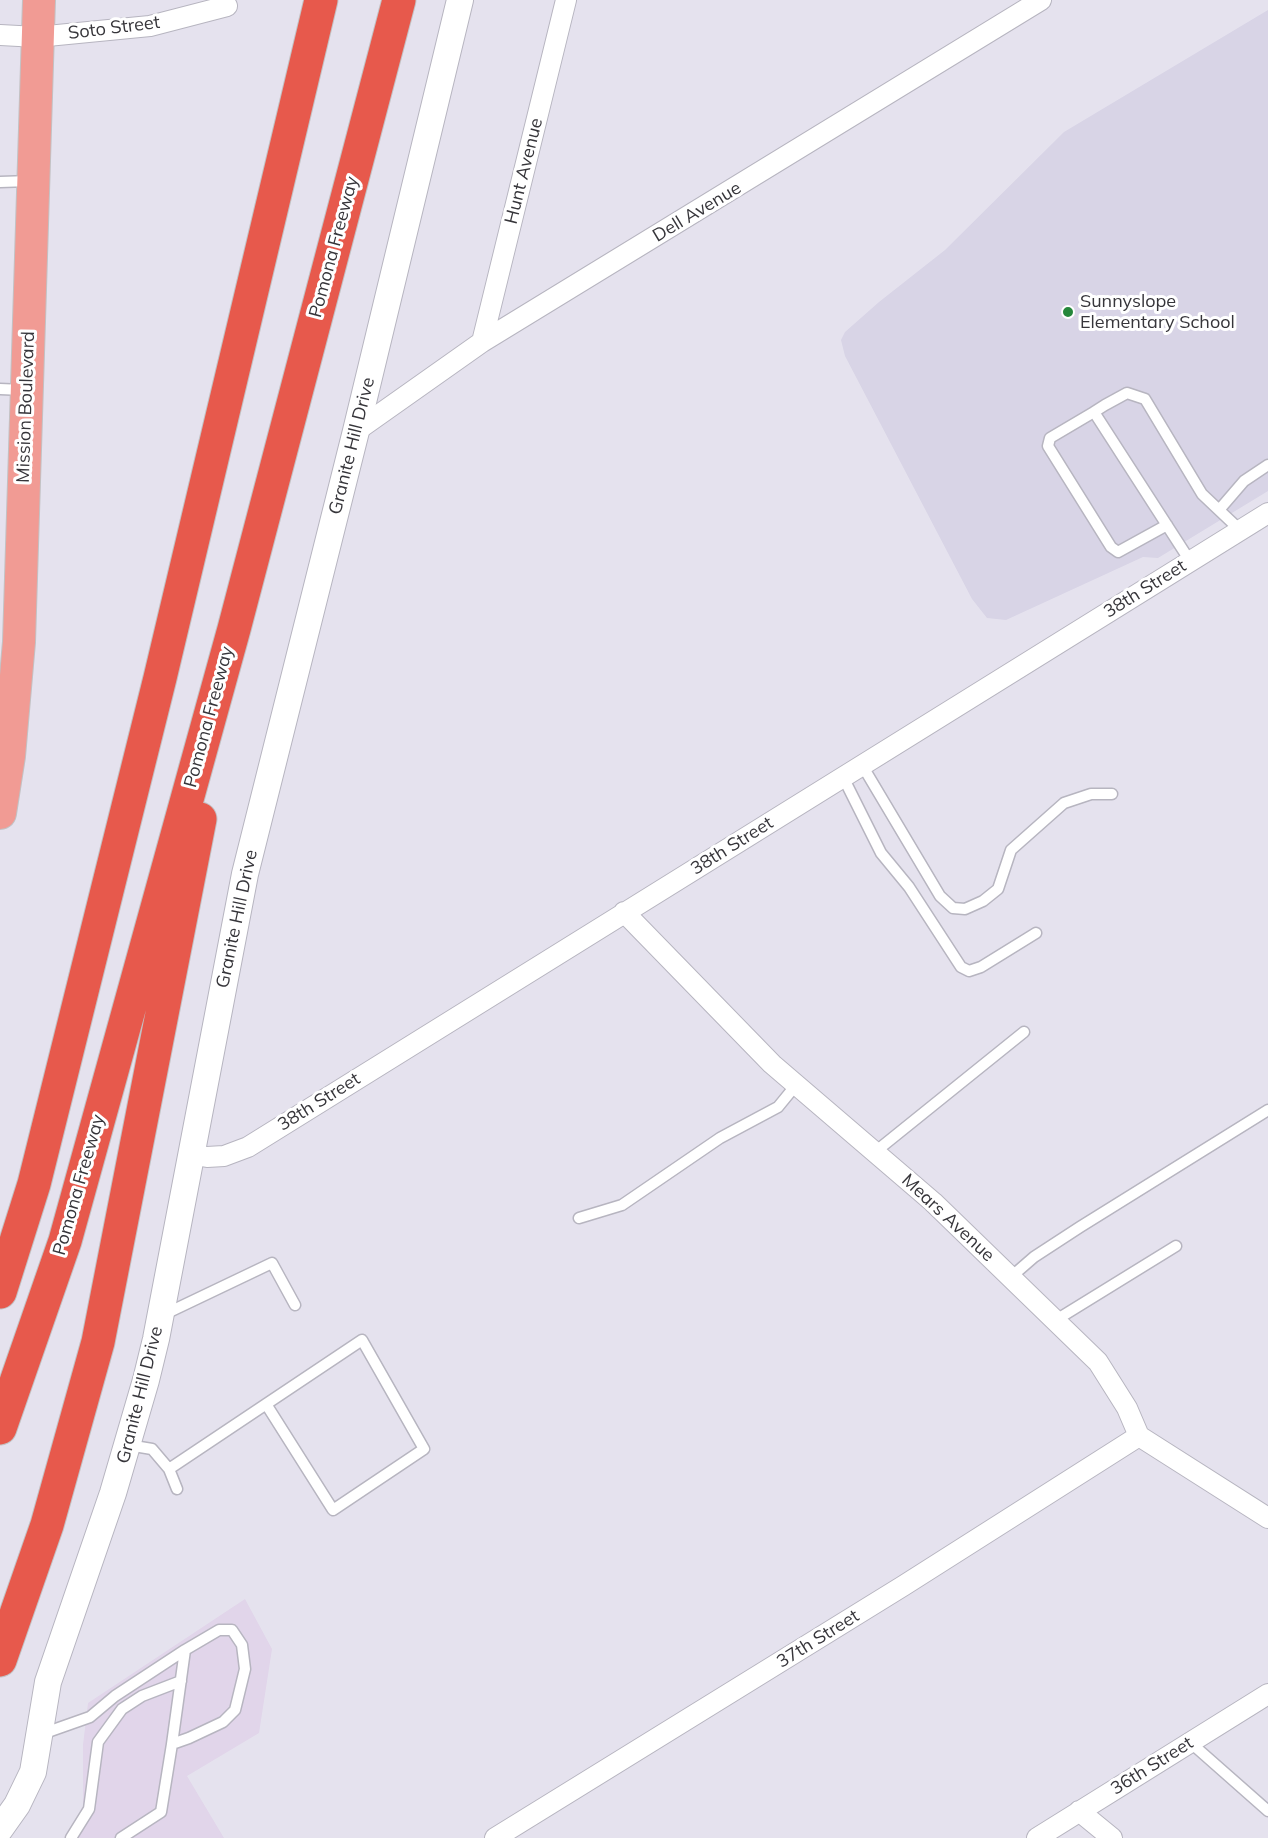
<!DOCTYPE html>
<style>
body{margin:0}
canvas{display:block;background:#e5e2ee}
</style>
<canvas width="1268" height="1838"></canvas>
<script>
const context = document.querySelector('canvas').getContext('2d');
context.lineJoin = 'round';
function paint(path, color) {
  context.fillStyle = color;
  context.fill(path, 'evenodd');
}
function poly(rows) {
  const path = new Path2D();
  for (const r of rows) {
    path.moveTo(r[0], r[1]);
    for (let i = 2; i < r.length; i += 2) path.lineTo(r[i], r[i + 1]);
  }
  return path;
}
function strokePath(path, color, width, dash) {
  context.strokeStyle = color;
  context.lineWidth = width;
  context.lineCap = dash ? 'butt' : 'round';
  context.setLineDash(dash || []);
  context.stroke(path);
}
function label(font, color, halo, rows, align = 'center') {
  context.font = font + ' Mulish,sans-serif';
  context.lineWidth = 6;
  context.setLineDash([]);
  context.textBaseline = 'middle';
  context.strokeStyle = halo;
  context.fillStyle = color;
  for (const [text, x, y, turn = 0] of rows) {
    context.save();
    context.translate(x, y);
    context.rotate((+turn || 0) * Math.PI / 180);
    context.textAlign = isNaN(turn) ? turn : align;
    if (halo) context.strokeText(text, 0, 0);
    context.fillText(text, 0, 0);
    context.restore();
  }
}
paint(poly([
 [245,1599,272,1649,259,1733,187,1776,224,1838,66,1838,83,1807,83,1745,88,1703]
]), '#e1d5ea');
paint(poly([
 [1268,10,1268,491,1158,558,1143,557,1006,620,987,618,972,599,845,356,841,340,845,332,879,302,945,250,1064,132]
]), '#d8d4e6');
const service = poly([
 [0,182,30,181],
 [0,389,23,390],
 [1094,412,1050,438,1048,446,1111,547,1118,552,1167,525],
 [1219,510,1244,481,1268,465],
 [1190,561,1094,412,1105,405,1127,393,1145,399,1202,494,1240,530],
 [862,765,940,896,953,908,965,909,983,901,998,889,1011,850,1064,803,1091,794,1112,794],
 [843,777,881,853,909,887,961,967,969,971,981,967,1036,933],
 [875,1152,1024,1032],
 [579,1218,622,1205,720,1138,778,1107,796,1085],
 [1011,1277,1034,1257,1080,1227,1268,1110],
 [163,1315,272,1263,295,1305],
 [1056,1320,1176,1246],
 [128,1445,152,1449,169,1469,177,1489],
 [169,1469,362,1340,424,1449,333,1510,266,1404],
 [39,1735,90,1717,115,1696,185,1650,219,1630,232,1630,242,1645,245,1669,235,1710,223,1722,189,1738,172,1744,161,1812,121,1838],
 [1191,1743,1268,1811],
 [172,1744,185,1650],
 [71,1838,89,1809,98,1742,122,1709,142,1696,181,1681]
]);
const minor = poly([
 [0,35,37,37,150,26,227,6],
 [482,342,566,0],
 [356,431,482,342,1041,0],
 [624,912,772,1064,933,1202,1098,1362,1127,1408,1139,1436,1268,1518],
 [189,1154,207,1157,224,1156,248,1147,1268,513],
 [1079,1811,1112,1838],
 [495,1838,903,1586,1139,1436],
 [1037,1838,1268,1694]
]);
const tertiary = poly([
 [0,1829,17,1805,33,1772,48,1682,113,1493,146,1380,156,1339,245,874,356,431,460,0]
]);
const primary = poly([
 [0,813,9,756,19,642,39,0]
]);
const motorway = poly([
 [0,1292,34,1184,160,678,321,0],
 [0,1428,65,1241,234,629,399,0],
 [0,1660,47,1525,98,1342,200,819]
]);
strokePath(service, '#b7b5c0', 13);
strokePath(minor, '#b7b5c0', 22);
strokePath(tertiary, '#b7b5c0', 28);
strokePath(primary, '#c3c2c4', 34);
strokePath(motorway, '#c3c2c4', 35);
strokePath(service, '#fff', 10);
strokePath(minor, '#fff', 20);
strokePath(tertiary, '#fff', 26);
strokePath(primary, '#f19b94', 32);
strokePath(motorway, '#e7594c', 33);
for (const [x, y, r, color] of [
 [1068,312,6,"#25873b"]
]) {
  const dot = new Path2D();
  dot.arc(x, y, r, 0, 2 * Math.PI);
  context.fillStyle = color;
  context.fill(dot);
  strokePath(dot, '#fff', 2);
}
label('18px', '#36353a', '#fff', [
 ["Soto Street",114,28,-7],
 ["Hunt Avenue",524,171,-76],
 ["Dell Avenue",697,212,-31],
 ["Pomona Freeway",334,247,-75],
 ["Mission Boulevard",26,407,-88],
 ["Granite Hill Drive",352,446,-76],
 ["38th Street",1145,589,-32],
 ["Pomona Freeway",209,717,-75],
 ["38th Street",732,846,-32],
 ["Granite Hill Drive",237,919,-78],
 ["38th Street",319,1102,-32],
 ["Pomona Freeway",79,1185,-74],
 ["Mears Avenue",948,1218,43],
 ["Granite Hill Drive",140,1395,-76],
 ["37th Street",818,1639,-32],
 ["36th Street",1152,1766,-32]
]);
label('18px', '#36353a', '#fff', [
 ["Sunnyslope",1080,302],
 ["Elementary School",1080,323]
], 'left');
</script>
